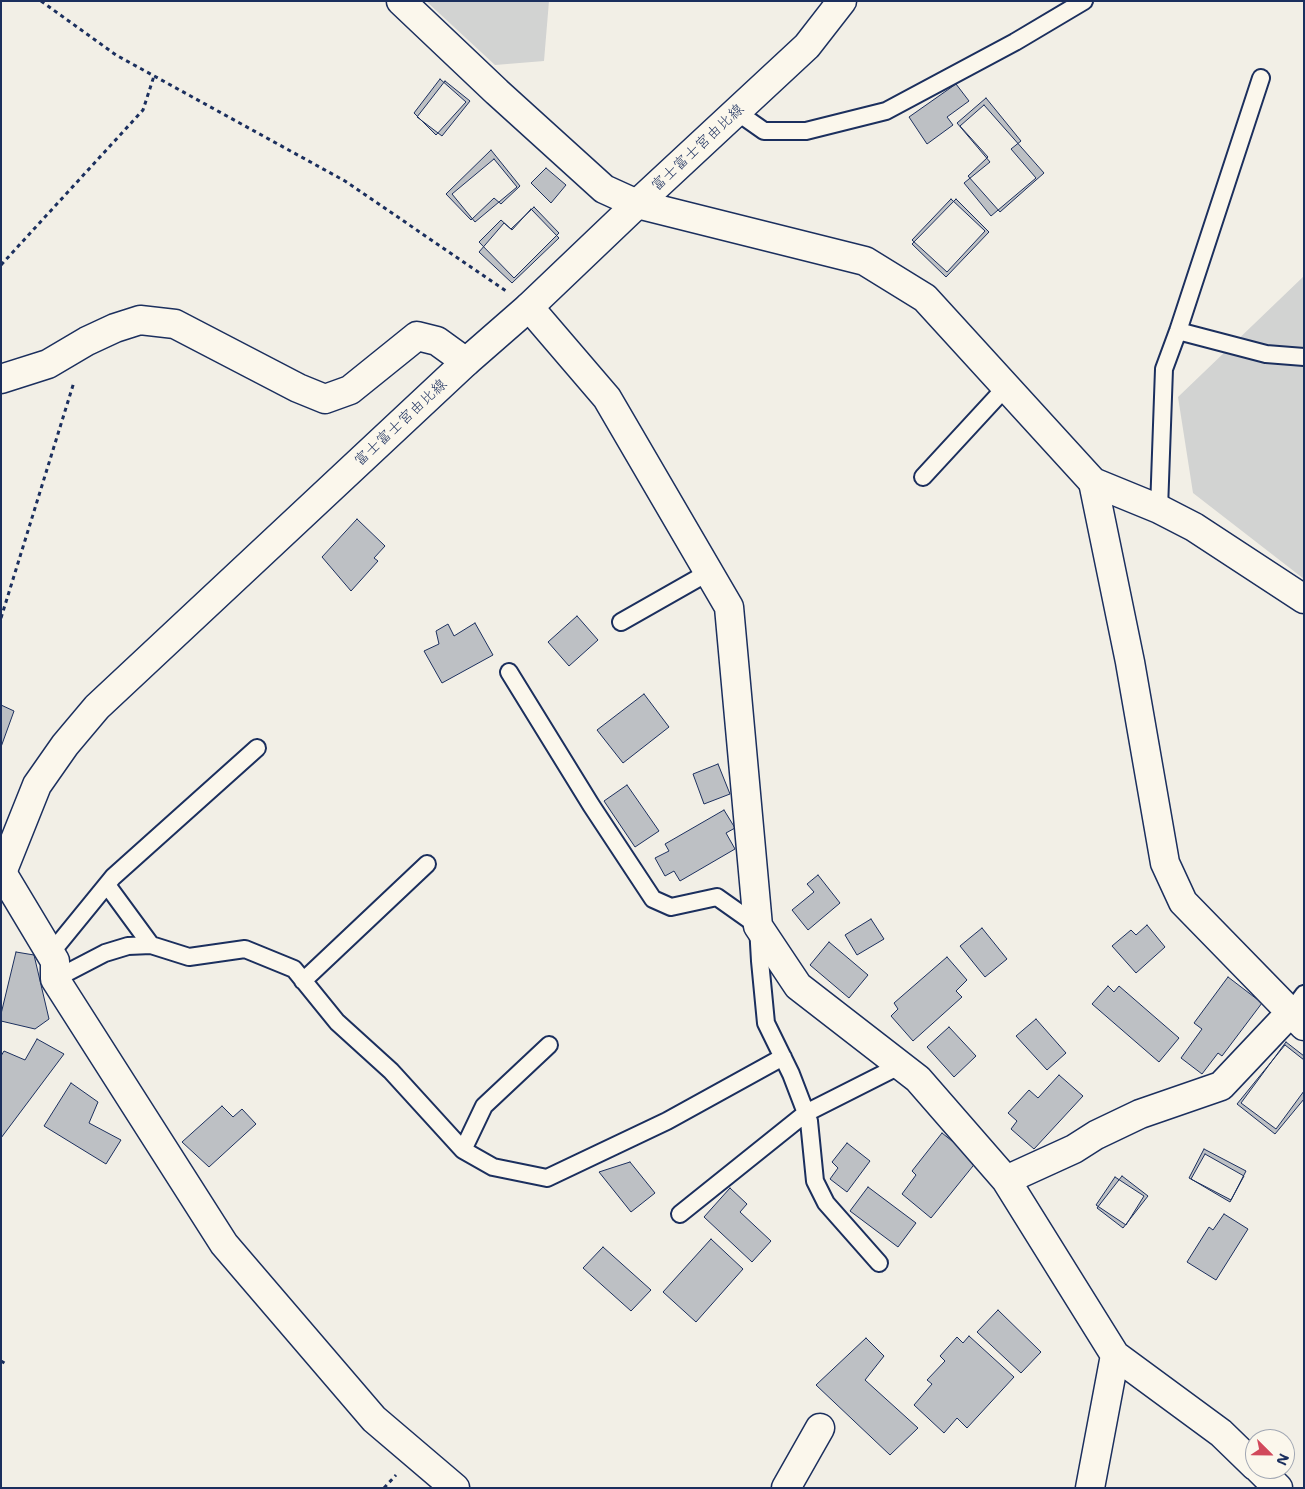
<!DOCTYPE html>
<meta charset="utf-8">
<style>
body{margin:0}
#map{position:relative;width:1305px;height:1489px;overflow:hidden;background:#f2efe6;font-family:"Shantell Sans",sans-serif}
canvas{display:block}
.frame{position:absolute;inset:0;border:2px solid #1b2f5e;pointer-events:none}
.north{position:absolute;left:1245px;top:1429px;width:50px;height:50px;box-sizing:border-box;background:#fbf7ec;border:1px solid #a1a7b3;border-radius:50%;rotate:113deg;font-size:14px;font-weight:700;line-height:20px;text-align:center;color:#1b2f5e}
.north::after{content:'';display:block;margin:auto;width:18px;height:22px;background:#d1495b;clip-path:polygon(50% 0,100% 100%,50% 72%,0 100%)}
</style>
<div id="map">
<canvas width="1305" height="1489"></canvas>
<div class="frame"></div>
<div class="north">N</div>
</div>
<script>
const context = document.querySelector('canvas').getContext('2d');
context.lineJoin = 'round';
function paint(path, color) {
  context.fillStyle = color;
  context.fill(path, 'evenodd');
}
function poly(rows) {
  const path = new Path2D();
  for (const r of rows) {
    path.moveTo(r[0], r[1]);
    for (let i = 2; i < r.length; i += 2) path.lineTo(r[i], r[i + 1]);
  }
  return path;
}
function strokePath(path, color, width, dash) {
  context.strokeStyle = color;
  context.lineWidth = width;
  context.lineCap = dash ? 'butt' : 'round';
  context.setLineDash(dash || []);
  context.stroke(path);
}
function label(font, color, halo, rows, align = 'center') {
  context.font = font + ' "Shantell Sans","Klee One",sans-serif';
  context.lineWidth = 4.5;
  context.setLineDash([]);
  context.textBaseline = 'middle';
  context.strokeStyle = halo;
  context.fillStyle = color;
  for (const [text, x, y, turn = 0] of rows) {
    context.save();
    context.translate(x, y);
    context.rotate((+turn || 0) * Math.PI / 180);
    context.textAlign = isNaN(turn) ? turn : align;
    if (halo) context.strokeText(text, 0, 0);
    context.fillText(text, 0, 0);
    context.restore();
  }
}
paint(poly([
 [426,1,549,1,544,61,495,65],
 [1304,276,1304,579,1193,493,1178,397]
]), '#d2d3d2');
const building = poly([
 [440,79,466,102,436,135,414,113,440,79],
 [445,81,470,101,442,136,417,117,445,81],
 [956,84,969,101,947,117,953,125,927,144,909,117,956,84],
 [986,98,1021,141,1011,149,1036,178,991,216,964,183,990,162,957,123,986,98],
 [984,105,1044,173,1000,212,968,176,988,157,960,126,984,105],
 [491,150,520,186,501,204,494,198,471,220,446,194,491,150],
 [494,159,517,187,475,222,452,194,494,159],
 [546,168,566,185,551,203,531,183,546,168],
 [951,199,985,231,947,272,912,240,951,199],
 [956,199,989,232,946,277,912,244,956,199],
 [534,207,559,233,514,278,479,242,501,220,511,229,534,207],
 [531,209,559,238,512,283,479,252,504,223,512,230,531,209],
 [357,519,385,546,374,558,378,561,351,591,322,557,357,519],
 [577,616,598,640,569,666,548,642,577,616],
 [475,623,493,655,442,683,424,651,439,644,436,631,448,624,454,636,475,623],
 [644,694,669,727,623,763,597,730,644,694],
 [1,705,14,711,1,747,1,705],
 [718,764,730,794,704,804,693,774,718,764],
 [627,785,659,831,635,847,604,801,627,785],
 [724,810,735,828,726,833,735,849,680,881,674,871,665,876,655,858,669,851,665,844,724,810],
 [818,875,840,903,808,930,792,910,814,892,807,884,818,875],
 [871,919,884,939,857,955,845,935,871,919],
 [1147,925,1165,947,1136,973,1112,946,1131,930,1136,935,1147,925],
 [982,928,1007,959,985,977,960,946,982,928],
 [829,942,868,975,849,998,810,965,829,942],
 [16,952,34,955,49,1019,35,1029,1,1021,1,1014,16,952],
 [947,957,967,980,956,991,962,997,913,1041,891,1016,898,1009,894,1003,947,957],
 [1228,977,1262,1003,1222,1056,1218,1053,1202,1074,1181,1058,1202,1029,1194,1023,1228,977],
 [1108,986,1114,992,1119,986,1179,1038,1159,1062,1092,1004,1108,986],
 [1036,1019,1066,1053,1047,1070,1016,1036,1036,1019],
 [949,1027,976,1056,954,1077,927,1047,949,1027],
 [37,1039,64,1054,1,1138,1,1056,4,1051,25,1060,37,1039],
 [1286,1042,1304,1056,1304,1091,1276,1129,1241,1103,1286,1042],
 [1285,1045,1304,1060,1304,1099,1275,1134,1237,1104,1285,1045],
 [1059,1075,1083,1096,1034,1149,1011,1129,1017,1121,1008,1113,1029,1090,1038,1098,1059,1075],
 [71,1083,98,1102,89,1123,121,1140,106,1164,44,1126,71,1083],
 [222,1106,233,1117,242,1109,256,1124,209,1167,182,1142,222,1106],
 [942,1133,977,1161,931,1218,902,1194,916,1175,912,1171,942,1133],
 [847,1143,870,1161,847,1192,830,1179,838,1168,832,1162,847,1143],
 [1204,1149,1246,1171,1231,1200,1189,1178,1204,1149],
 [1205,1154,1244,1176,1230,1202,1191,1179,1205,1154],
 [630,1162,655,1193,631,1212,599,1172,630,1162],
 [1122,1176,1148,1196,1123,1228,1097,1208,1122,1176],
 [1115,1177,1144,1196,1126,1225,1096,1205,1115,1177],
 [868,1187,916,1223,898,1247,850,1211,868,1187],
 [730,1188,747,1204,740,1212,771,1241,752,1262,704,1217,730,1188],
 [1224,1214,1248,1229,1216,1280,1187,1262,1209,1227,1213,1230,1224,1214],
 [711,1239,743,1269,696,1322,663,1292,711,1239],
 [603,1247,651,1290,631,1311,583,1268,603,1247],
 [998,1310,1041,1352,1021,1373,977,1332,998,1310],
 [969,1336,1014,1377,967,1428,957,1418,944,1433,914,1405,932,1384,927,1380,945,1361,940,1356,957,1337,963,1343,969,1336],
 [866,1338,884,1356,865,1380,918,1428,890,1455,816,1385,866,1338]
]);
paint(building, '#bdc0c4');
strokePath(building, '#1b2f5e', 1);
const service = poly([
 [737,112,764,131,806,131,886,111,1015,42,1084,1],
 [1178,331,1266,354,1304,357],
 [923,477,1006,387],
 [1159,509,1164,369,1178,331,1261,78],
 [621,622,709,572],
 [509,672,591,805,653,899,671,907,717,897,758,926,760,961,766,1023,791,1074,809,1121,815,1181,826,1203,879,1263],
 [107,885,151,945],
 [51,953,113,877,257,748],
 [55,979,105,953,128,946,151,945,189,957,245,949,294,969,337,1022,391,1071,463,1150,493,1167,547,1178,667,1121,783,1057],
 [303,981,427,864],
 [1290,1013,1304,994],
 [463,1150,484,1106,549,1045],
 [680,1214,806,1113,901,1065]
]);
const minor = poly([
 [529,307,607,398,729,607,758,926,798,986,918,1079,1006,1180,1115,1355,1221,1433,1255,1466],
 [1,379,48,364,87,341,115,328,140,320,175,324,298,388,325,399,350,390,417,336,437,341,466,362],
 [1093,482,1130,662,1165,863,1183,902,1304,1026],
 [1,871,55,961,55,979,224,1244,374,1419,455,1488],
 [1006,1180,1074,1149,1096,1135,1140,1114,1221,1086,1290,1013],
 [1259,1469,1278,1488],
 [786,1488,820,1428],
 [1090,1488,1115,1355]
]);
const tertiary = poly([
 [401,1,497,92,604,189,637,204,865,261,925,298,1093,482,1159,509,1194,527,1304,599]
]);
const primary = poly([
 [1,875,37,785,65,745,97,707,466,362,529,307,637,204,807,46,842,1]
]);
strokePath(service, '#1b2f5e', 20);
strokePath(minor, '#1b2f5e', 31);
strokePath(tertiary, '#1b2f5e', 31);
strokePath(primary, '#1b2f5e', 31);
strokePath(poly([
 [41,1,116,55,345,181,506,291],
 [1,265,143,110,154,76],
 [1,618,74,382],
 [1,1361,6,1364],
 [384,1488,396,1475]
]), '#1b2f5e', 3, [4, 4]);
strokePath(service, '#fbf7ec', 16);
strokePath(minor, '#fbf7ec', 28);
strokePath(tertiary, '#fbf7ec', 28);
strokePath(primary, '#fbf7ec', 28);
label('15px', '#1b2f5e', '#fbf7ec', [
 ["富士富士宮由比線",698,148,-43],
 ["富士富士宮由比線",401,423,-43]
]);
</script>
